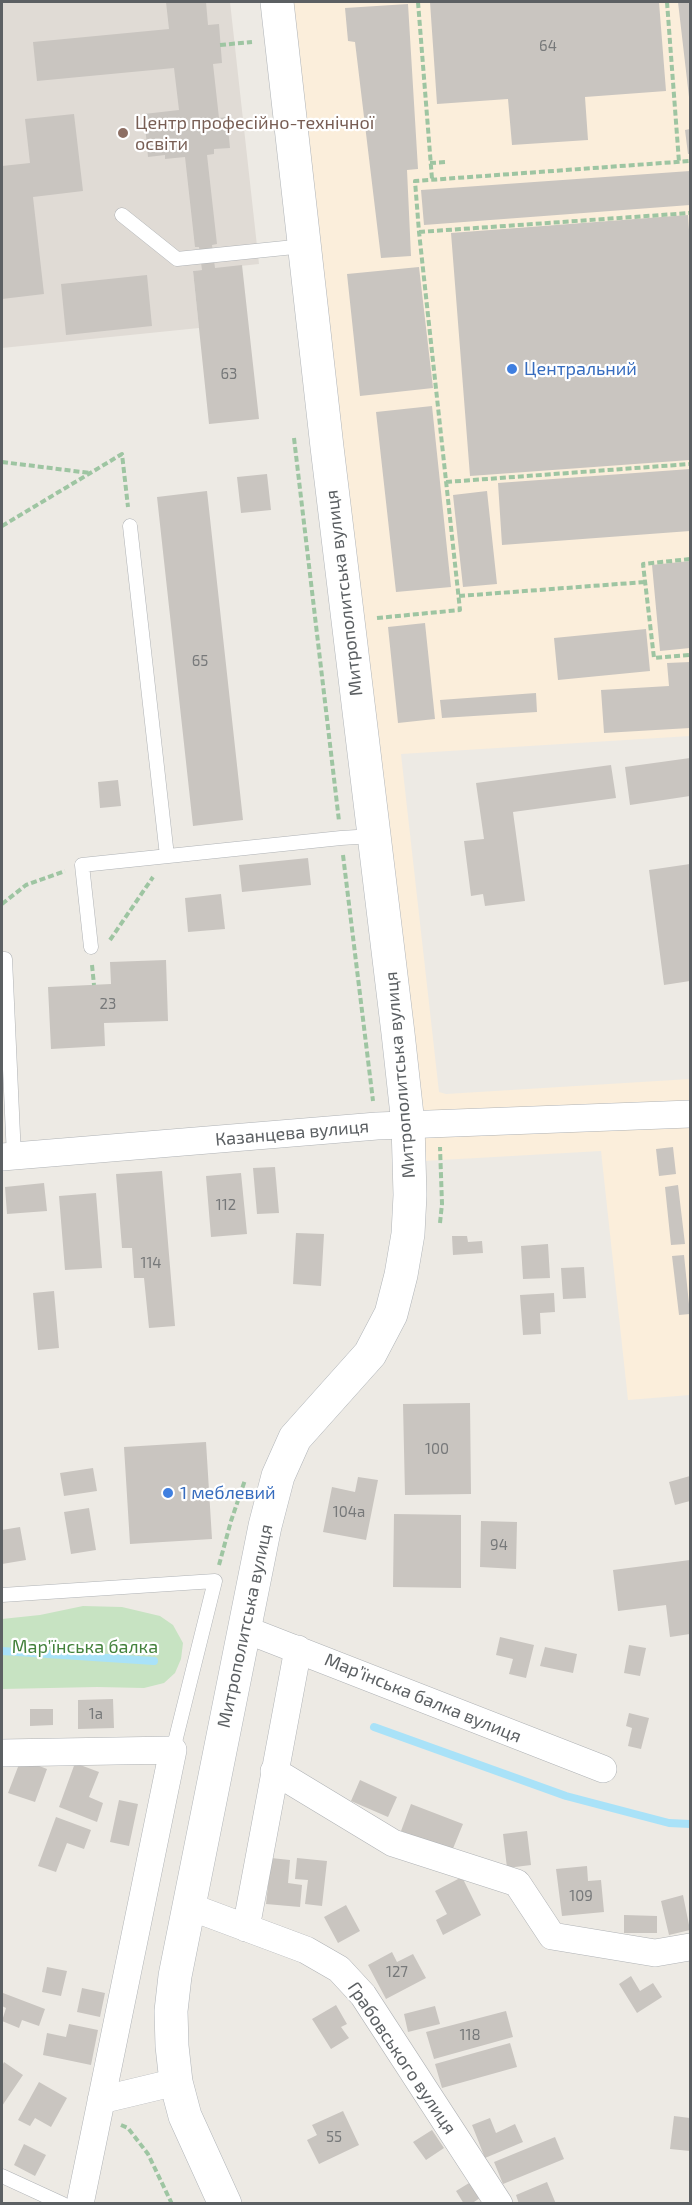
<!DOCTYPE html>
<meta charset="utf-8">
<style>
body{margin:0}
#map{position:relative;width:692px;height:2205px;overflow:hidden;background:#edeae4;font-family:"Exo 2",sans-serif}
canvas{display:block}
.frame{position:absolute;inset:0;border:3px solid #5c6063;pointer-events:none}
</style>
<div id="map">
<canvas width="692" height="2205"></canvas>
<div class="frame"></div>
</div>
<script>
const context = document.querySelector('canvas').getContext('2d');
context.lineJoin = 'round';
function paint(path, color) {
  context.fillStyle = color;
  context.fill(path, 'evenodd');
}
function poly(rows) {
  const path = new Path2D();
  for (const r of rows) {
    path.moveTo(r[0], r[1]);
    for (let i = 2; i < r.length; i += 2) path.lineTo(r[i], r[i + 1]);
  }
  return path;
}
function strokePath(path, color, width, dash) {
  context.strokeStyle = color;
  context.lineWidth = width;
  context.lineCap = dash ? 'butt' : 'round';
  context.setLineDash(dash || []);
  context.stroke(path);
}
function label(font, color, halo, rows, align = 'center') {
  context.font = font + ' "Exo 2",sans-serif';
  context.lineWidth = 4.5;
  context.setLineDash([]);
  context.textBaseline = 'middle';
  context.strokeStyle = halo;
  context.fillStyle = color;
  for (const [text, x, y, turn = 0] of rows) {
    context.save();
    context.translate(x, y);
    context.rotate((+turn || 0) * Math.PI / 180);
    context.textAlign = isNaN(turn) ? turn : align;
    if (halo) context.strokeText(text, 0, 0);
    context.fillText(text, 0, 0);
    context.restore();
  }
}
paint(poly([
 [293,2,690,2,690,736,401,754,439,1092,446,1094,690,1079,690,1395,628,1400,601,1151,423,1161]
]), '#fbeedb');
paint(poly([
 [2,2,230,2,259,264,193,271,199,328,2,348]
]), '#e0dbd5');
paint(poly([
 [83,1606,122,1607,160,1616,173,1625,183,1643,181,1659,175,1673,164,1683,144,1688,97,1687,2,1689,2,1619,40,1615]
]), '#c7e3c2');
strokePath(poly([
 [2,1651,154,1661],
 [374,1727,566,1796,669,1823,690,1824]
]), '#a9e2f8', 8);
paint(poly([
 [166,2,206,2,208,25,219,24,222,63,213,64,219,118,227,117,230,148,214,149,214,154,207,155,217,244,212,245,215,268,242,265,259,419,209,424,193,271,202,270,199,247,195,247,185,157,165,159,165,155,148,157,144,114,179,110,174,68,37,81,33,42,169,29],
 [430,2,659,2,666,91,585,97,588,140,512,145,508,99,437,104],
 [678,2,690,2,690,97,689,97],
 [408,4,418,169,407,170,411,256,381,258,355,42,348,41,345,8],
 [74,114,83,191,33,197,44,294,2,299,2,166,30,163,25,119],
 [690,129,690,154,688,154,685,130],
 [690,171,690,205,424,225,421,190],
 [688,215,690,245,690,460,470,476,451,233],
 [419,267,433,388,360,396,347,274],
 [147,275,152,326,66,335,61,284],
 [432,406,451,587,396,592,376,412],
 [690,469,690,531,502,545,498,483],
 [267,474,271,510,241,513,237,477],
 [207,491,243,820,193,826,157,497],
 [487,491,497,584,463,587,453,495],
 [690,561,690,648,660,651,652,565],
 [425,623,435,719,398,723,388,627],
 [646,629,650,671,558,680,554,638],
 [690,662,690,728,604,733,601,690,669,686,667,663],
 [536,693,537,712,442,718,440,700],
 [690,758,690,796,630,805,625,767],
 [611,765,616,798,513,812,525,901,485,906,483,894,471,896,464,841,484,839,476,783],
 [118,780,121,806,100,808,98,782],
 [308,858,311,885,242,892,239,865],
 [690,864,690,981,664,985,649,870],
 [221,894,225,929,188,932,185,898],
 [166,960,168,1021,104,1023,105,1046,51,1049,48,987,111,984,110,962],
 [673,1147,676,1174,659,1176,656,1149],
 [275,1167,279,1213,257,1214,253,1168],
 [162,1171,175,1326,149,1328,144,1278,134,1278,132,1248,122,1248,116,1174],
 [241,1173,247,1234,211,1237,206,1176],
 [44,1183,47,1211,7,1214,5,1187],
 [678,1185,685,1244,671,1245,665,1187],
 [96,1193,102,1268,65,1270,59,1196],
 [296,1233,324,1234,321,1286,293,1284],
 [452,1236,467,1236,468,1242,482,1241,483,1253,453,1255],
 [548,1244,550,1278,523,1279,521,1246],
 [684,1255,690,1314,679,1315,672,1256],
 [584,1267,586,1298,563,1299,561,1268],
 [54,1291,59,1348,38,1350,33,1293],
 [554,1293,555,1312,540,1313,541,1334,523,1335,520,1295],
 [470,1403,471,1494,405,1495,403,1404],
 [206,1442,212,1539,130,1544,124,1447],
 [93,1468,97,1491,64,1496,60,1473],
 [690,1476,690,1501,675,1505,669,1482],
 [358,1477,378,1480,366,1540,323,1532,332,1487,355,1492],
 [89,1508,96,1550,71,1554,64,1512],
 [394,1514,461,1515,461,1588,393,1587],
 [481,1521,517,1522,516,1569,480,1567],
 [20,1527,26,1560,2,1564,2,1530],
 [690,1560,690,1634,670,1637,666,1605,618,1611,613,1570],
 [500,1637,534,1645,526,1678,509,1674,513,1659,496,1655],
 [629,1645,646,1648,640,1676,624,1673],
 [545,1647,577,1654,573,1673,540,1666],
 [113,1699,114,1728,78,1729,78,1700],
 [30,1709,53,1709,53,1725,30,1726],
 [629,1713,649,1718,641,1749,628,1746,632,1728,626,1726],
 [21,1759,47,1769,35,1802,8,1793],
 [75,1763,99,1772,89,1797,103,1803,97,1822,59,1807],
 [360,1780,397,1797,388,1817,351,1801],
 [119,1800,138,1804,129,1846,110,1842],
 [411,1804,463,1824,452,1851,401,1831],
 [56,1817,91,1830,84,1849,67,1843,56,1872,38,1866],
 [527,1831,531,1865,507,1868,503,1834],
 [271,1858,290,1860,288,1883,302,1885,300,1907,266,1904],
 [297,1858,327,1861,322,1906,305,1904,308,1880,295,1879],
 [587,1866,588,1881,601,1880,604,1912,562,1916,556,1869],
 [462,1877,481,1915,443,1935,436,1920,447,1914,435,1891],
 [683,1895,690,1930,669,1935,661,1901],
 [346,1905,360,1931,338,1943,324,1917],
 [624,1915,657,1916,657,1933,624,1933],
 [392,1952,397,1962,413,1954,426,1978,386,1999,368,1965],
 [47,1967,67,1971,61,1996,42,1992],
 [631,1976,640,1991,653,1983,662,1997,637,2013,619,1984],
 [82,1988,105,1993,100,2017,77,2012],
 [3,1993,45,2009,39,2026,22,2020,19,2028,2,2021,6,2008,2,2006],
 [336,2005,347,2024,341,2027,349,2038,331,2049,312,2019],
 [435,2006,440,2024,408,2032,404,2014],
 [506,2011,513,2037,434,2059,426,2032],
 [69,2024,98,2030,91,2065,43,2055,47,2033,66,2037],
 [510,2043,517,2067,442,2088,435,2064],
 [4,2062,23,2075,2,2106,2,2066],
 [39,2082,67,2098,51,2127,35,2118,30,2126,18,2120],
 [343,2111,359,2145,319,2164,307,2140,317,2135,312,2125],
 [674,2116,690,2118,690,2151,670,2149],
 [490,2118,496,2133,515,2124,523,2142,485,2158,472,2125],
 [432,2130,444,2148,426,2160,413,2142],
 [555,2137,564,2159,503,2184,494,2162],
 [24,2144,46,2155,35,2176,14,2165],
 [474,2180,483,2196,471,2204,464,2204,456,2191],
 [547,2182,556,2204,519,2204,516,2195]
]), '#c9c5c0');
const lane = poly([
 [122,215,177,259,304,246],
 [130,526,167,856],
 [91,947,82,865,341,838,373,836],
 [2,959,5,959,14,1157],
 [2,1595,215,1581,173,1750],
 [2,2176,63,2204]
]);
const street = poly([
 [2,1157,377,1126,690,1114],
 [244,1629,603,1769],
 [2,1753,173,1750,80,2204],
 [274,1771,393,1843,517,1883,552,1936,655,1953,690,1947],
 [188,1906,306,1950,339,1969,363,1995,499,2204],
 [246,1928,298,1649],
 [101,2100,176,2082]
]);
const secondary = poly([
 [225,2204,185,2116,176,2082,172,2046,171,2011,175,1976,265,1526,278,1476,295,1438,370,1354,391,1314,401,1275,408,1234,410,1195,408,1124,398,1033,327,447,277,2]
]);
strokePath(lane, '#afb2b5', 15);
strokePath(street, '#afb2b5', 28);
strokePath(secondary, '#b0b4b8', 34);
strokePath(poly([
 [418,2,432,179],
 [667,2,679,162],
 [220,45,252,42],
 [430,163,447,162],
 [419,232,690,213],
 [294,438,339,821],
 [2,462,90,473],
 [446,482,690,464],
 [2,526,122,454,128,507],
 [690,559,643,564,654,658,690,655],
 [459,596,645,582],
 [377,618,460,610,419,232,415,181,690,161],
 [343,855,373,1101],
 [2,904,26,885,65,871],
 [110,940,153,877],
 [92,965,94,985],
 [440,1223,442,1204,440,1147],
 [219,1565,231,1521,245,1480],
 [121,2125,128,2128,148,2154,172,2204]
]), '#9ec5a2', 4, [6, 3]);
strokePath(lane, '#fff', 14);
strokePath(street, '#fff', 27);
strokePath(secondary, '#fff', 33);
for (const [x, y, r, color] of [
 [123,133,6,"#8d6e63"],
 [512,369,6,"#3f7fe0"],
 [168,1493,6,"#3f7fe0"]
]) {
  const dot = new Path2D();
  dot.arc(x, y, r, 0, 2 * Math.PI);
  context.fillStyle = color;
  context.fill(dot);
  strokePath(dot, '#fff', 2);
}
label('15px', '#77797a', null, [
 ["64",548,46],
 ["63",229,374],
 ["65",200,661],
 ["23",108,1004],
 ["112",226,1205],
 ["114",151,1263],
 ["100",437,1449],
 ["104а",349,1512],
 ["94",499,1545],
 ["1а",96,1714],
 ["109",581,1896],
 ["127",397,1972],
 ["118",470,2035],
 ["55",334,2137]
]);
label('18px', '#785e54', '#fff', [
 ["Центр професійно-технічної",135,123],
 ["освіти",135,144]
], 'left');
label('18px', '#366cbe', '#fff', [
 ["Центральний",524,369],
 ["1 меблевий",180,1493]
], 'left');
label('18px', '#5c6063', '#fff', [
 ["Митрополитська вулиця",344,593,-97],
 ["Митрополитська вулиця",400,1075,-95],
 ["Казанцева вулиця",292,1133,-5],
 ["Митрополитська вулиця",245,1626,-78],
 ["Мар’їнська балка вулиця",423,1698,22],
 ["Грабовського вулиця",402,2058,56]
]);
label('18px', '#44823c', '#fff', [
 ["Мар’їнська балка",85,1647]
]);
</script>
